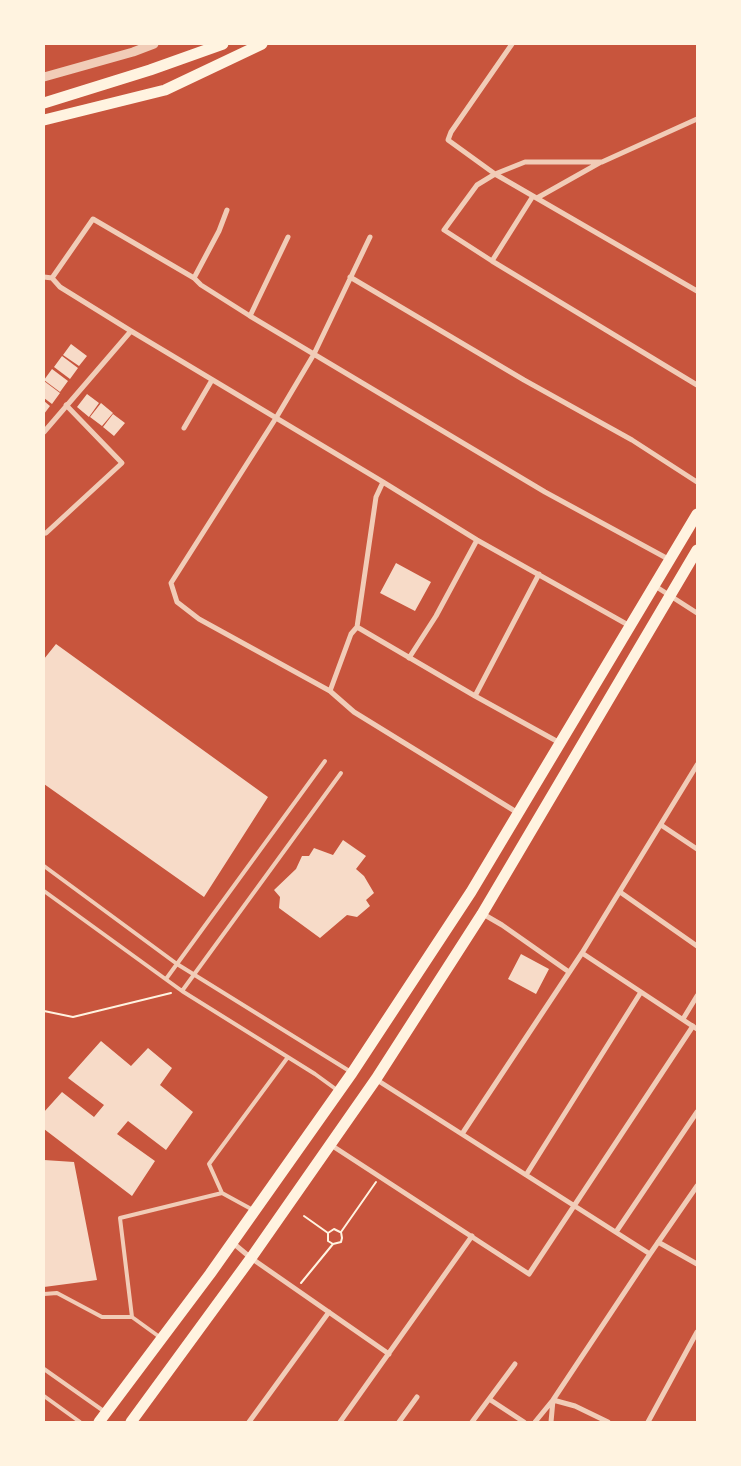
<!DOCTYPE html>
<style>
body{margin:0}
#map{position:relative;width:741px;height:1466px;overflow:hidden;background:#c8553d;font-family:"Noto Sans",sans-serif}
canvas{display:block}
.frame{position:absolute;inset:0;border:45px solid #fff3e0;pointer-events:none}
</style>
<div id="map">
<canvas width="741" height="1466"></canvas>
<div class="frame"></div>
</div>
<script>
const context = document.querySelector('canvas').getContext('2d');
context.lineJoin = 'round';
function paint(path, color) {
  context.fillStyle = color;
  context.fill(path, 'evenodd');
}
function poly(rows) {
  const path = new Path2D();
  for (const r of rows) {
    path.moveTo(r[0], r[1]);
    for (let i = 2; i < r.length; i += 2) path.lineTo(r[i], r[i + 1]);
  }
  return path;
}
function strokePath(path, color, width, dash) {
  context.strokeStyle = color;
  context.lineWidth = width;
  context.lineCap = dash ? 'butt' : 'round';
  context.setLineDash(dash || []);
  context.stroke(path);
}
paint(poly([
 [71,344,87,356,79,366,63,355],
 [62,356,78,368,70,379,54,367],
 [52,369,68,381,60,392,44,380],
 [44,381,60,393,52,404,44,398],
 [87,394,99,403,89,417,77,407],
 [44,401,50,406,44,414],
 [101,403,113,413,102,426,90,417],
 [113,414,125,423,114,436,103,427],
 [396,563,431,582,415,611,380,593],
 [56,644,268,797,204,897,44,784,44,659],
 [343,840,366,856,356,869,364,876,374,893,366,900,370,906,357,917,347,915,320,938,279,908,280,897,274,890,296,869,302,856,309,856,314,848,333,855],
 [521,954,549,969,536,994,508,979],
 [101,1041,131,1066,148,1048,172,1068,160,1085,193,1112,166,1150,128,1121,117,1134,155,1161,132,1196,44,1129,44,1112,62,1092,94,1117,104,1105,68,1078],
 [44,1160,74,1162,97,1280,44,1287]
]), '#f7dbc8');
strokePath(poly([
 [44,1011,73,1017,171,993],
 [304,1216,328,1233,334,1229,340,1232],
 [328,1233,328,1241,333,1244,341,1242,342,1238,341,1232,376,1182],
 [301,1283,333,1244]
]), '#fff3e0', 2);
strokePath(poly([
 [44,866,177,964,351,1072],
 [44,891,182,991,315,1074,337,1090],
 [166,979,325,761],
 [182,991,341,773],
 [222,1193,209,1164,288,1057],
 [44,1294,57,1293,102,1317,132,1317],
 [161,1338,132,1317,120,1218,222,1193,253,1210],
 [44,1369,105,1412],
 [44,1396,80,1422]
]), '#f1ccb7', 4);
strokePath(poly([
 [512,44,451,132,448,140,495,174,697,291],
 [697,119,602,162,525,162,495,174,477,185,444,230,492,261,697,385],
 [537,198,601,162],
 [370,237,314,354,276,418,171,583,177,602,199,619,330,691,354,712,518,813],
 [492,261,533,196],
 [44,277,52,278,60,287,131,331,383,482,477,540,630,626],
 [350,277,524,380,632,440,697,482],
 [52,278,93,219,194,278,201,285,250,316,545,492,670,560],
 [194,278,219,231,227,210],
 [250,316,288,237],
 [184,428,212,380],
 [44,432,131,331],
 [46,533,122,463,66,405],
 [655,586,697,613],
 [357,627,475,696,560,743],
 [409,658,436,616,477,540],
 [330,691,351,634,357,627,376,497,383,482],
 [475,696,539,574],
 [661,825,697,849],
 [620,892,697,946],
 [483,914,502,925,569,972],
 [582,953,697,1029],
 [683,1019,697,996],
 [377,1080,650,1254],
 [462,1134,582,953,697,765],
 [331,1145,529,1274,693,1026],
 [526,1175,641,992],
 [616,1232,697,1112],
 [658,1242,697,1264],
 [233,1243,251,1258,389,1354],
 [489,1399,524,1422],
 [249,1422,329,1312],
 [340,1422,472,1236],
 [399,1422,417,1397],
 [472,1422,515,1364],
 [535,1422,553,1400,650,1254,697,1186],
 [551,1422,553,1400,575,1406,608,1422],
 [648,1422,697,1332]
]), '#f1ccb7', 5);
strokePath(poly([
 [44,77,133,52,154,44]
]), '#f1ccb7', 9);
strokePath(poly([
 [99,1422,210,1274,352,1073,471,892,697,514],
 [131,1422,251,1258,376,1079,482,914,697,550]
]), '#fff3e0', 11);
strokePath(poly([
 [44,103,150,70,223,44],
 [44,120,165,90,262,44]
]), '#fff3e0', 11);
</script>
